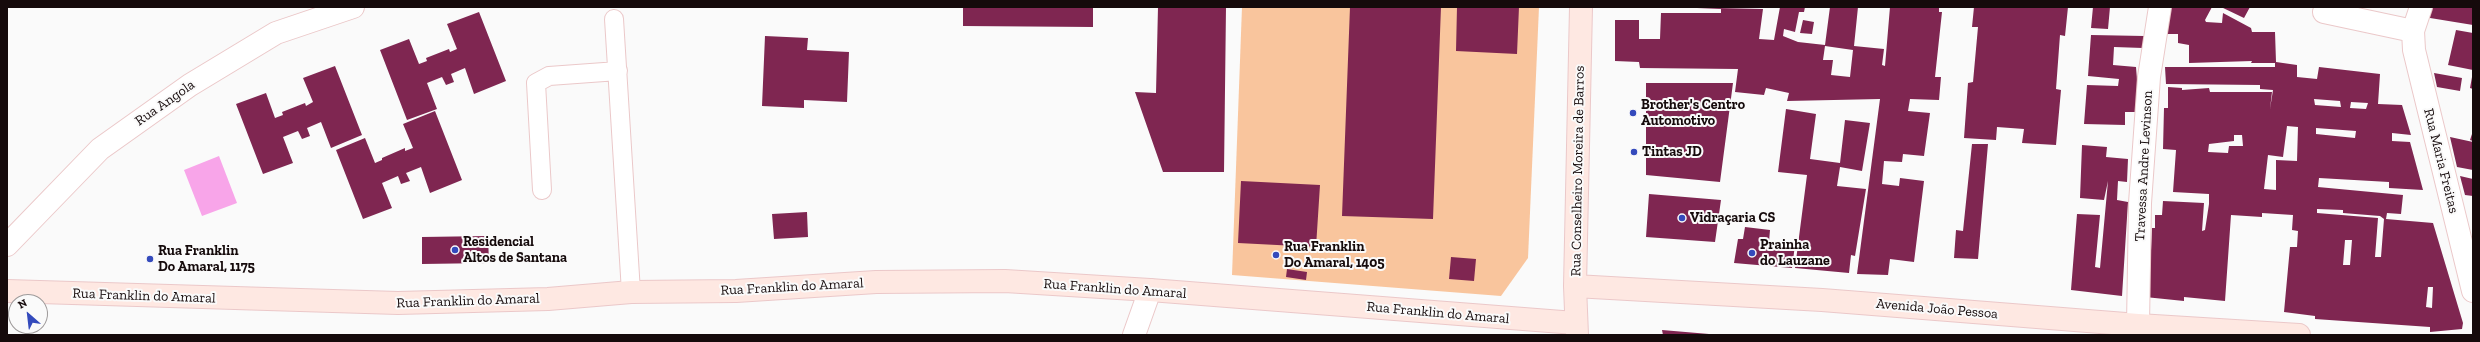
<!DOCTYPE html>
<meta charset="utf-8">
<style>
body{margin:0}
#map{position:relative;width:2480px;height:342px;overflow:hidden;background:#fafafa;font-family:"Zilla Slab",serif}
canvas{display:block}
.frame{position:absolute;inset:0;border:8px solid #150a0b;pointer-events:none}
.north{position:absolute;left:8px;top:294px;width:40px;height:40px;box-sizing:border-box;background:#fafafa;border:1px solid #9e9a9a;border-radius:50%;rotate:332deg;font-size:11px;font-weight:700;line-height:16px;text-align:center;color:#150a0b}
.north::after{content:'';display:block;margin:auto;width:14px;height:18px;background:#344abc;clip-path:polygon(50% 0,100% 100%,50% 72%,0 100%)}
</style>
<div id="map">
<canvas width="2480" height="342"></canvas>
<div class="frame"></div>
<div class="north">N</div>
</div>
<script>
const context = document.querySelector('canvas').getContext('2d');
context.lineJoin = 'round';
function paint(path, color) {
  context.fillStyle = color;
  context.fill(path, 'evenodd');
}
function poly(rows) {
  const path = new Path2D();
  for (const r of rows) {
    path.moveTo(r[0], r[1]);
    for (let i = 2; i < r.length; i += 2) path.lineTo(r[i], r[i + 1]);
  }
  return path;
}
function strokePath(path, color, width, dash) {
  context.strokeStyle = color;
  context.lineWidth = width;
  context.lineCap = dash ? 'butt' : 'round';
  context.setLineDash(dash || []);
  context.stroke(path);
}
function label(font, color, halo, rows, align = 'center') {
  context.font = font + ' "Zilla Slab",serif';
  context.lineWidth = 4;
  context.setLineDash([]);
  context.textBaseline = 'middle';
  context.strokeStyle = halo;
  context.fillStyle = color;
  for (const [text, x, y, turn = 0] of rows) {
    context.save();
    context.translate(x, y);
    context.rotate((+turn || 0) * Math.PI / 180);
    context.textAlign = isNaN(turn) ? turn : align;
    if (halo) context.strokeText(text, 0, 0);
    context.fillText(text, 0, 0);
    context.restore();
  }
}
paint(poly([
 [1242,7,1539,7,1528,258,1501,296,1232,275]
]), '#f9c59d');
paint(poly([
 [219,156,237,203,202,216,184,170]
]), '#f8a5e9');
paint(poly([
 [963,7,1093,7,1093,27,963,26],
 [1158,7,1226,7,1224,172,1163,172,1135,92,1156,93],
 [1350,7,1441,7,1433,219,1342,216],
 [1457,7,1519,7,1517,54,1456,51],
 [1673,7,1763,9,1759,39,1774,40,1780,7,1805,7,1804,12,1799,12,1795,32,1784,29,1783,36,1798,42,1825,45,1830,7,1858,7,1854,46,1884,49,1882,65,1885,66,1890,7,1939,7,1939,12,1942,12,1935,77,1941,77,1939,100,1910,99,1908,111,1930,113,1924,156,1903,154,1902,162,1884,161,1882,184,1899,186,1900,178,1924,181,1914,262,1890,259,1888,275,1857,274,1880,99,1787,101,1789,93,1766,88,1764,95,1735,92,1738,69,1640,68,1639,62,1615,61,1615,20,1639,20,1639,39,1660,39,1661,13,1721,13,1721,9],
 [1825,46,1853,50,1850,77,1831,75,1833,60,1823,60],
 [1974,7,2068,7,2065,36,2060,35,2056,89,2061,90,2056,145,2022,143,2024,129,1997,127,1996,140,1964,138,1968,83,1973,82,1978,27,1972,27],
 [2093,7,2110,7,2108,29,2091,28],
 [2170,7,2212,7,2205,20,2206,22,2222,23,2223,13,2251,28,2252,32,2275,32,2276,62,2297,65,2297,77,2317,79,2319,67,2380,74,2378,104,2402,105,2411,135,2392,133,2392,141,2410,142,2423,190,2389,188,2389,182,2319,178,2318,187,2403,195,2401,214,2387,213,2386,219,2433,223,2463,323,2462,329,2430,332,2430,327,2315,319,2315,316,2284,312,2290,247,2297,247,2298,231,2292,230,2293,215,2262,213,2262,217,2231,215,2225,301,2184,297,2184,301,2145,297,2150,273,2152,228,2155,228,2155,215,2162,215,2163,201,2204,203,2202,231,2205,230,2209,204,2209,194,2173,192,2176,150,2163,149,2164,108,2168,108,2168,87,2182,88,2182,90,2209,88,2210,92,2272,92,2270,109,2273,90,2260,89,2260,85,2166,84,2165,67,2275,67,2275,63,2251,63,2252,61,2189,63,2189,45,2178,43,2178,34,2165,34],
 [2314,99,2340,101,2341,107,2315,105],
 [2351,102,2368,103,2366,109,2350,108],
 [2287,126,2298,127,2297,161,2276,160,2276,190,2264,189,2268,155,2283,157],
 [2316,128,2356,131,2355,138,2316,134],
 [2234,135,2242,135,2243,146,2229,146,2228,153,2208,152,2209,144,2234,141],
 [2317,209,2343,210,2343,213,2380,216,2384,219,2381,257,2375,257,2378,218,2317,213],
 [2345,240,2352,240,2350,265,2343,265],
 [2428,287,2433,287,2432,308,2426,307],
 [2221,7,2250,7,2244,18],
 [2427,7,2473,7,2473,25,2424,17],
 [479,12,506,81,474,94,465,68,451,74,454,82,446,85,442,77,427,83,437,109,407,120,380,50,409,39,419,64,427,61,426,58,449,49,450,52,457,49,447,24],
 [1803,20,1814,22,1812,34,1800,33],
 [2456,30,2473,33,2473,70,2448,65],
 [2091,35,2144,36,2143,48,2114,47,2113,65,2136,67,2137,80,2140,80,2136,112,2125,112,2125,125,2084,124,2087,85,2118,86,2119,79,2088,76],
 [765,36,808,38,807,50,849,52,847,102,804,100,804,108,762,106],
 [335,66,362,135,331,148,321,122,307,128,310,136,302,139,298,131,283,137,293,163,263,174,236,104,266,93,275,118,283,115,282,112,305,103,306,106,313,102,303,78],
 [2434,73,2462,78,2460,91,2437,87],
 [2472,77,2473,77,2473,89,2470,88],
 [1646,83,1733,83,1720,182,1646,175],
 [1786,109,1816,114,1810,159,1840,163,1845,120,1870,123,1862,171,1840,167,1837,186,1866,189,1855,256,1851,255,1849,273,1795,268,1807,175,1778,172],
 [435,111,462,180,430,193,421,167,406,173,410,181,401,184,398,176,382,183,392,208,363,219,336,150,365,138,375,163,382,160,382,158,405,148,405,151,413,148,403,124],
 [2473,131,2473,141,2470,140],
 [2450,137,2473,142,2473,170,2457,167],
 [1972,144,1988,144,1978,259,1954,258,1956,230,1963,231],
 [2082,145,2107,147,2106,157,2128,159,2127,182,2118,181,2117,200,2128,202,2122,296,2071,290,2077,214,2100,215,2095,267,2100,268,2108,181,2104,200,2080,198],
 [2460,176,2473,179,2473,196,2465,195],
 [1241,181,1320,185,1316,247,1238,243],
 [1649,194,1721,200,1715,242,1646,237],
 [807,212,808,237,774,239,772,214],
 [1745,227,1770,230,1769,242,1795,245,1792,268,1734,263,1738,239,1743,239],
 [488,236,489,263,422,264,422,237],
 [1451,257,1476,259,1474,281,1449,279],
 [1287,269,1307,272,1306,280,1286,277],
 [1662,330,1709,334,1709,335,1663,335]
]), '#7f2651');
const lane = poly([
 [614,19,631,292],
 [542,190,536,83,549,76,618,71]
]);
const street = poly([
 [2421,7,2413,31,2414,50,2473,291],
 [2324,12,2413,31],
 [7,245,100,149,190,85,276,33,353,7],
 [2138,325,2140,203,2149,77,2160,7],
 [1134,335,1150,290]
]);
const secondary = poly([
 [1575,286,1822,300,2138,325,2299,335],
 [7,291,398,303,548,299,631,292,736,291,876,282,1005,281,1150,290,1575,323],
 [1577,335,1575,286,1581,7]
]);
strokePath(lane, '#ebc8c9', 20);
strokePath(street, '#ebc8c9', 24);
strokePath(secondary, '#ebc8c9', 24);
strokePath(lane, '#fff', 18);
strokePath(street, '#fff', 22);
strokePath(secondary, '#fee8e2', 22);
for (const [x, y, r, color] of [
 [1633,113,4,"#344abc"],
 [1634,152,4,"#344abc"],
 [1682,218,4,"#344abc"],
 [455,250,4,"#344abc"],
 [1752,253,4,"#344abc"],
 [1276,255,4,"#344abc"],
 [150,259,4,"#344abc"]
]) {
  const dot = new Path2D();
  dot.arc(x, y, r, 0, 2 * Math.PI);
  context.fillStyle = color;
  context.fill(dot);
  strokePath(dot, '#fafafa', 1.5);
}
label('14px', '#150a0b', '#fafafa', [
 ["Rua Angola",165,103,-35],
 ["Rua Maria Freitas",2441,161,76],
 ["Travessa Andre Levinson",2144,166,-87],
 ["Rua Conselheiro Moreira de Barros",1578,171,-89],
 ["Rua Franklin do Amaral",792,287,-3],
 ["Rua Franklin do Amaral",1115,289,4],
 ["Rua Franklin do Amaral",144,296,2],
 ["Rua Franklin do Amaral",468,301,-2],
 ["Avenida João Pessoa",1937,309,5],
 ["Rua Franklin do Amaral",1438,313,5]
]);
label('bold 14px', '#150a0b', '#fafafa', [
 ["Brother's Centro",1641,105],
 ["Automotivo",1641,121],
 ["Tintas JD",1642,152],
 ["Vidraçaria CS",1690,218],
 ["Residencial",463,242],
 ["Altos de Santana",463,258],
 ["Prainha",1760,245],
 ["do Lauzane",1760,261],
 ["Rua Franklin",1284,247],
 ["Do Amaral, 1405",1284,263],
 ["Rua Franklin",158,251],
 ["Do Amaral, 1175",158,267]
], 'left');
</script>
